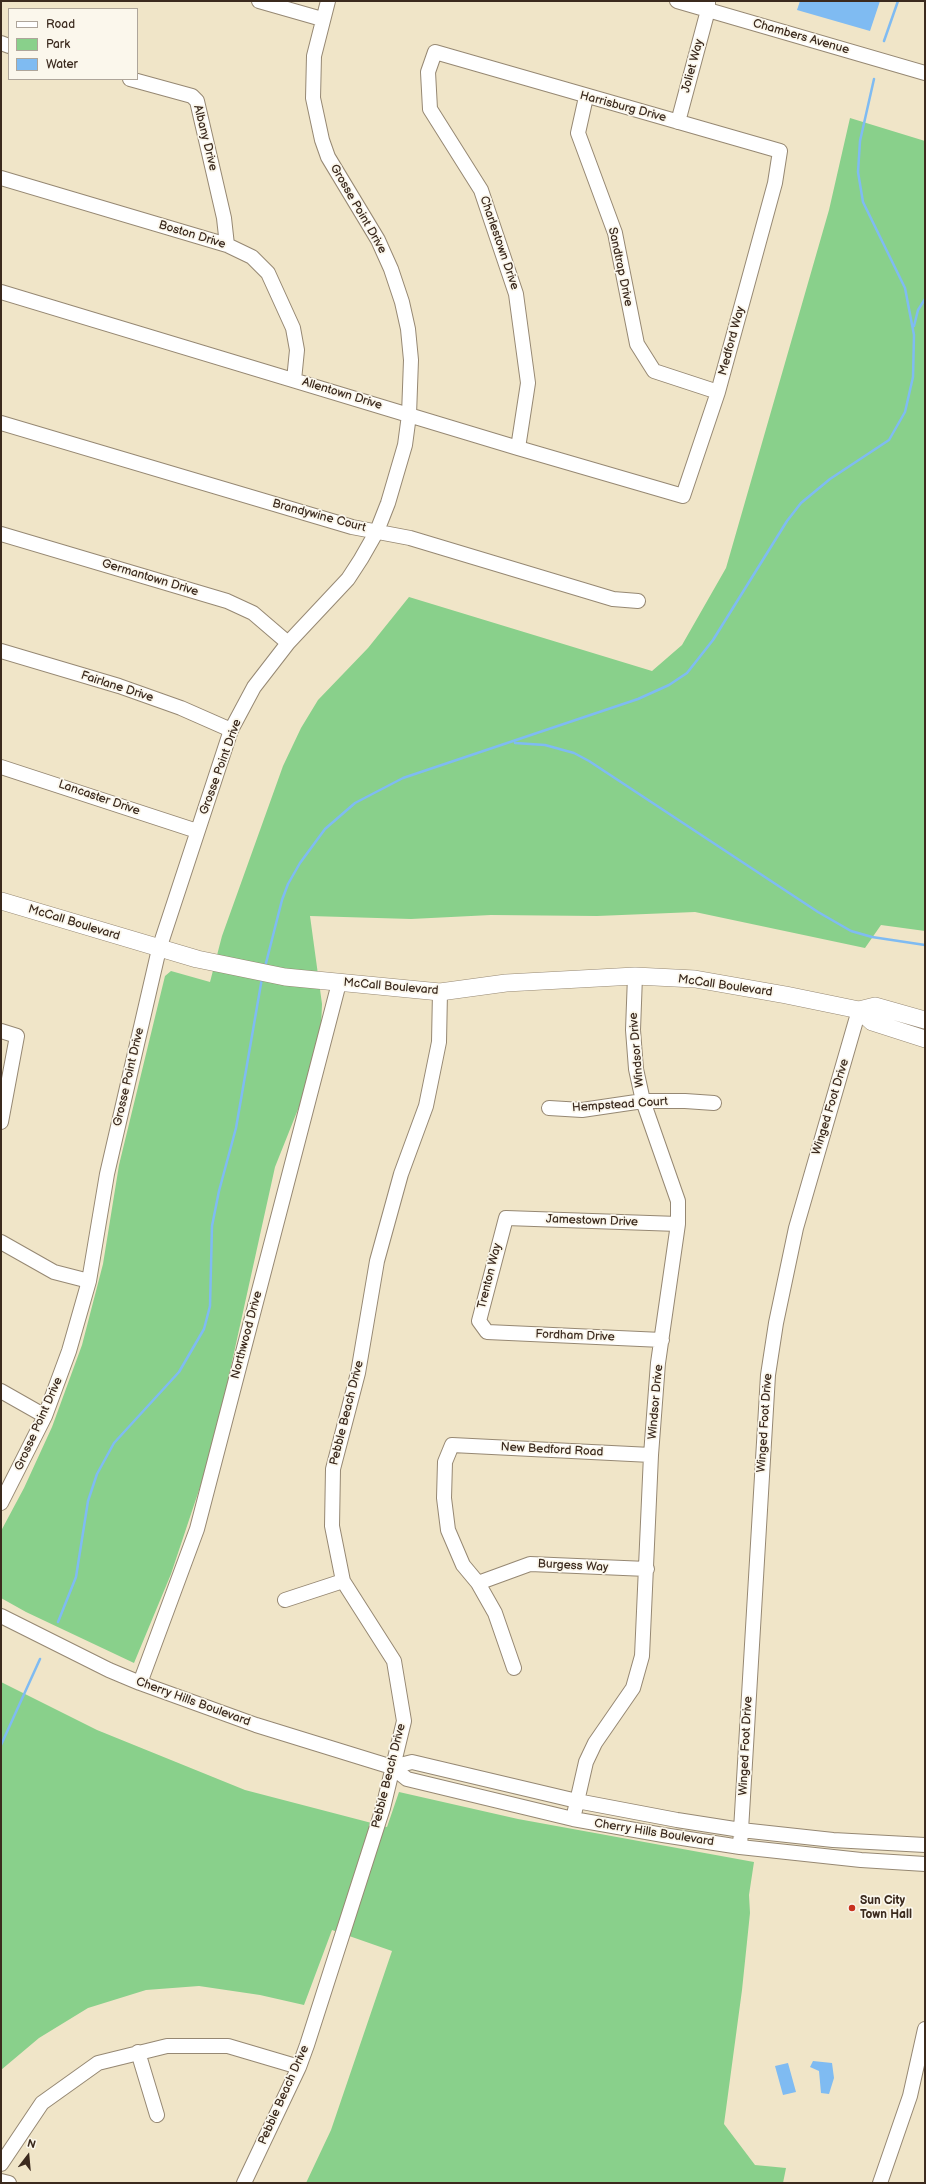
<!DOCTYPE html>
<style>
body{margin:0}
#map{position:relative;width:926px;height:2184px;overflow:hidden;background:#f0e5c8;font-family:"Balsamiq Sans",sans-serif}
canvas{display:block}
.frame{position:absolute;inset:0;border:2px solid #3b2a1e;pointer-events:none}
.legend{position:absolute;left:8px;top:8px;width:130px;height:72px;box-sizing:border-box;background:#fbf7ec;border:1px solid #aea59a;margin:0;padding:5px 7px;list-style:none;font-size:12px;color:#3b2a1e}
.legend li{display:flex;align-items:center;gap:8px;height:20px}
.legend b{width:20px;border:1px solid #aea59a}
.north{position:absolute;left:8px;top:2136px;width:40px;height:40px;-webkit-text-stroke:3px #fbf7ec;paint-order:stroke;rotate:16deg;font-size:11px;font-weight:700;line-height:16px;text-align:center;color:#3b2a1e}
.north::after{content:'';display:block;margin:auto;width:14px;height:18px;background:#3b2a1e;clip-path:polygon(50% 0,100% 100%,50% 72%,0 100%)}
</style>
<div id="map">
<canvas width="926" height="2184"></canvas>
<div class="frame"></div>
<ul class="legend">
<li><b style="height:5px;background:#fff"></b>Road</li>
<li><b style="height:11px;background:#89d08b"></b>Park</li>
<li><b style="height:11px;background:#7fbbf2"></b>Water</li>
</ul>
<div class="north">N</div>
</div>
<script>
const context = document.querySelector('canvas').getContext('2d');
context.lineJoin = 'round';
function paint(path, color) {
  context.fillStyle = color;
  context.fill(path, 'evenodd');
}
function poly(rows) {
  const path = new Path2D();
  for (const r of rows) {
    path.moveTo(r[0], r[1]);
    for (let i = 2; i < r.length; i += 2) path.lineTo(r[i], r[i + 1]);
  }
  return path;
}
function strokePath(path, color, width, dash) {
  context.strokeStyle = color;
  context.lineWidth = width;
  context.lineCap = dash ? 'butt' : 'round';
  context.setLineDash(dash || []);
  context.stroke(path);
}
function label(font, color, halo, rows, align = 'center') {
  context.font = font + ' "Balsamiq Sans",sans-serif';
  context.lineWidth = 3.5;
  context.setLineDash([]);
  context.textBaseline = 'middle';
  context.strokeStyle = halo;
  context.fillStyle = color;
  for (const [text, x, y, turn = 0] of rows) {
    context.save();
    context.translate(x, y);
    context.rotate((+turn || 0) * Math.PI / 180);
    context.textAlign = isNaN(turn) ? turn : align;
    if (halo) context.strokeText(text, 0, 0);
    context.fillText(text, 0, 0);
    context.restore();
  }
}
paint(poly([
 [850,118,925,141,925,931,881,925,865,948,695,912,597,916,491,915,411,919,310,916,322,1004,320,1054,275,1167,224,1398,202,1481,171,1574,134,1663,26,1612,1,1598,1,1531,24,1488,52,1427,82,1345,103,1264,119,1165,165,976,171,971,210,982,222,936,283,766,301,728,318,700,368,648,409,597,652,671,682,645,726,568,829,210],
 [1,1682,97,1730,245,1790,387,1827,399,1792,518,1819,754,1862,749,1895,750,1913,742,1990,724,2124,755,2165,786,2168,783,2183,306,2183,331,2130,392,1951,332,1930,304,2005,260,1995,199,1986,146,1990,88,2008,39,2038,1,2070]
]), '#89d08b');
paint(poly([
 [800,1,880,1,870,31,797,10],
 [813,2061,832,2063,834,2078,829,2094,821,2093,819,2071,810,2067],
 [788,2063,796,2092,783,2095,775,2066]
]), '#7fbbf2');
strokePath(poly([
 [884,41,898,1],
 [914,326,918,310,925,299],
 [515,743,545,745,574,753,589,761,818,912,851,931,872,937,925,945],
 [265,967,282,900,288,884,300,863,325,829,355,803,403,778,638,699,669,685,687,673,713,640,787,521,801,503,830,479,889,440,905,412,913,377,914,335,905,288,863,202,858,172,860,141,874,79],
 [58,1622,76,1577,88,1501,97,1474,114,1443,179,1372,204,1329,210,1306,212,1226,219,1191,236,1128,262,978],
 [1,1745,40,1659]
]), '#7fbbf2', 2.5);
const minor = poly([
 [259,1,322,19],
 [677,1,925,73],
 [1,43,9,46],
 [130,79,192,96,197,101,224,218,227,245],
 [586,97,578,133,615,233,637,344,654,371,718,392],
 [678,122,708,10,708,1],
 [1,178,227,245,252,257,268,273,293,328,297,350,294,380],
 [1,292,518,448,683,496,718,392,775,183,780,151,435,52,428,72,430,109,481,190,516,294,528,383,518,448],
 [1,423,352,527,410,538,613,599,638,601],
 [1,534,227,601,253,613,288,643],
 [1,651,119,686,181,708,231,730],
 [1,767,197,831],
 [1,1031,17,1036,1,1122],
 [549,1108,582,1110,643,1101,685,1101,714,1103],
 [1,1242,54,1272,89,1281],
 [662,1340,487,1332,479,1321,506,1218,678,1224],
 [1,1391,45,1416],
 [1,1503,45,1416,69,1351,89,1281,107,1174,159,949,231,730,254,687,288,643,348,579,361,559,377,531,388,503,405,445,409,415,411,360,408,329,402,302,391,269,378,240,328,157,322,140,313,98,314,56,328,1],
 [478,1583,530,1564,647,1569],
 [285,1600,343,1581],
 [1,1616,109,1670,140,1683,256,1725,392,1767,407,1779,573,1819,663,1835,740,1847,861,1860,925,1864],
 [514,1668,495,1613,478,1583,463,1565,448,1530,444,1498,445,1462,452,1445,651,1455],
 [140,1683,197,1529,339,983],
 [392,1767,412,1762,577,1801,677,1820,741,1830,833,1840,925,1845],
 [573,1819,586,1762,595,1743,633,1688,642,1656,651,1455,658,1363,678,1224,678,1201,643,1101,636,1069,633,1030,635,976],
 [740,1847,768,1375,776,1323,796,1228,859,1010],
 [138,2052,157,2115],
 [1,2164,42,2103,98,2063,167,2046,228,2046,299,2067],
 [1,2181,9,2183],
 [244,2183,299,2067,307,2045,383,1808,404,1721,394,1661,343,1581,332,1526,333,1469,358,1373,377,1261,401,1174,426,1106,439,1042,440,992],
 [880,2183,910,2096,925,2029]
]);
const major = poly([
 [1,901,197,959,285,977,440,992,506,983,635,976,695,979,786,995,859,1010,875,1006,925,1020],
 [859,1010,872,1022,925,1039]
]);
strokePath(minor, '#968873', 16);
strokePath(major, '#968873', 18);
strokePath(minor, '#fff', 14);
strokePath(major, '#fff', 17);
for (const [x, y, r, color] of [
 [852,1908,4,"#c8321e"]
]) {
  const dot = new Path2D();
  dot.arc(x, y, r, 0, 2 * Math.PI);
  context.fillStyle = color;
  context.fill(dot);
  strokePath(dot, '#fbf7ec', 1.5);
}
label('12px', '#3b2a1e', '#fbf7ec', [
 ["Chambers Avenue",801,37,16],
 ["Joliet Way",693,66,-75],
 ["Harrisburg Drive",623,107,15],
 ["Albany Drive",205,138,76],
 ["Grosse Point Drive",358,209,60],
 ["Boston Drive",192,235,17],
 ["Charlestown Drive",499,243,71],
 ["Sandtrap Drive",620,267,78],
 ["Medford Way",732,341,-75],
 ["Allentown Drive",342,394,17],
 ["Brandywine Court",319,516,15],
 ["Germantown Drive",150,578,17],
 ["Fairlane Drive",117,687,18],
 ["Grosse Point Drive",221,767,-70],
 ["Lancaster Drive",99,798,19],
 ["McCall Boulevard",74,923,17],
 ["McCall Boulevard",725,986,8],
 ["McCall Boulevard",391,987,5],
 ["Windsor Drive",637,1050,-95],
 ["Grosse Point Drive",129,1077,-77],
 ["Hempstead Court",620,1105,-4],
 ["Winged Foot Drive",831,1107,-73],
 ["Jamestown Drive",592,1221,2],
 ["Trenton Way",490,1276,-76],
 ["Northwood Drive",247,1335,-75],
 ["Fordham Drive",575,1336,2],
 ["Windsor Drive",656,1402,-85],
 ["Pebble Beach Drive",347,1413,-76],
 ["Winged Foot Drive",765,1423,-86],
 ["Grosse Point Drive",39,1424,-66],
 ["New Bedford Road",552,1450,3],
 ["Burgess Way",573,1566,3],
 ["Cherry Hills Boulevard",193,1702,20],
 ["Winged Foot Drive",746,1746,-87],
 ["Pebble Beach Drive",389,1776,-76],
 ["Cherry Hills Boulevard",654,1833,9],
 ["Pebble Beach Drive",284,2095,-66]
]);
label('bold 12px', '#3b2a1e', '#fbf7ec', [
 ["Sun City",860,1901],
 ["Town Hall",860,1915]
], 'left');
</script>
